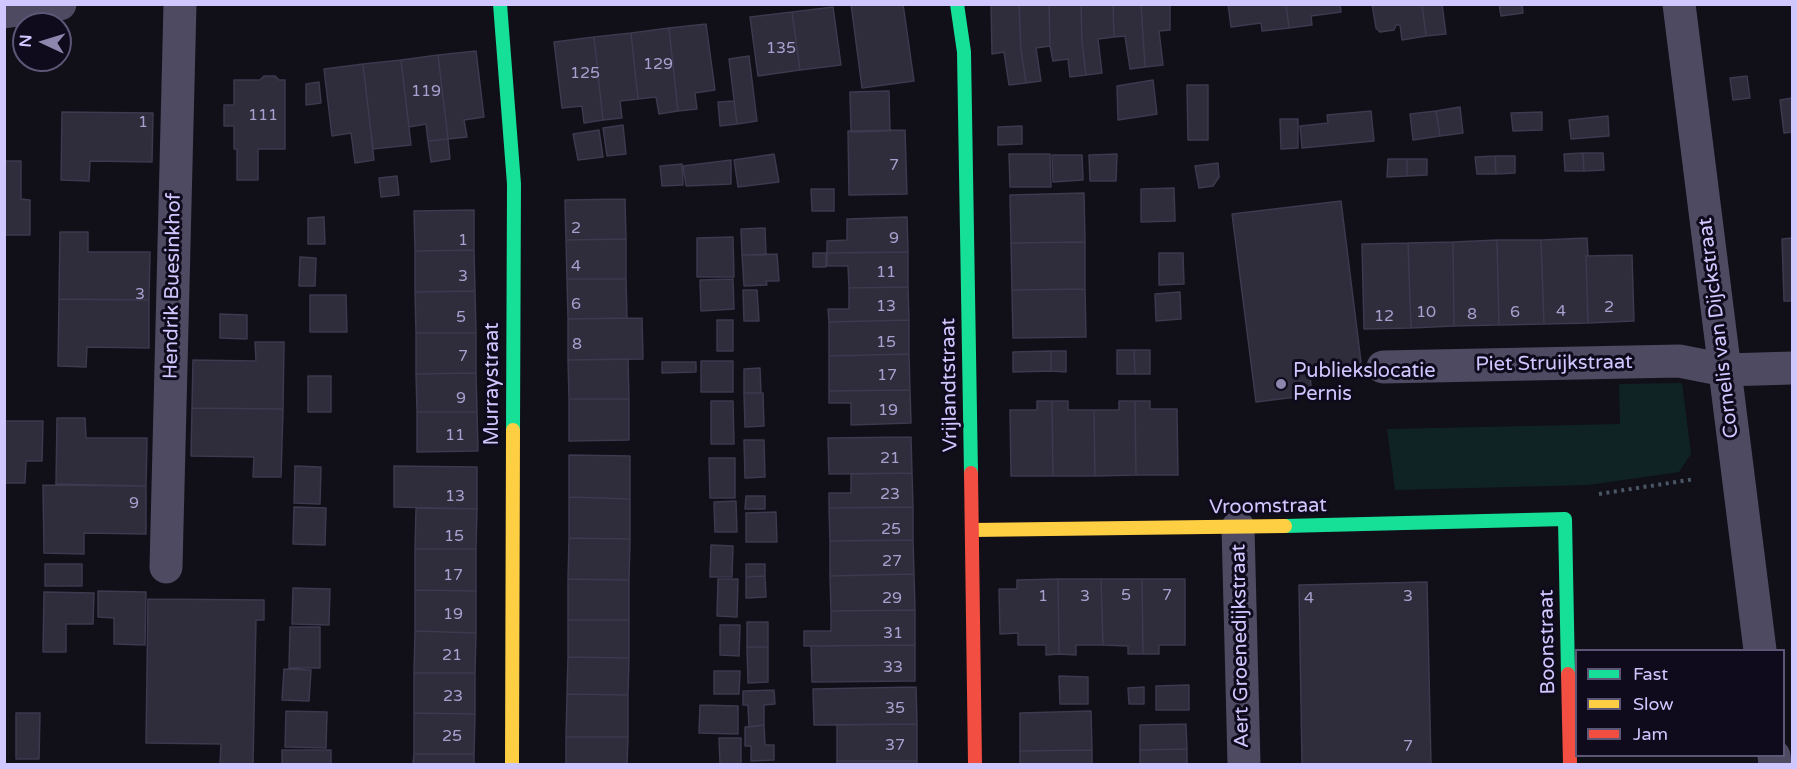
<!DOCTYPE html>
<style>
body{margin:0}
#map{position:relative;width:1797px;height:769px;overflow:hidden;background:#110f18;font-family:"Varela Round",sans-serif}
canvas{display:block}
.frame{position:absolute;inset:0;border:6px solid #d0c7ff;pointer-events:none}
.legend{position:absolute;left:1575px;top:649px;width:210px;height:108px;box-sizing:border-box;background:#0f0b1c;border:2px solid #5c5677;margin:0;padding:8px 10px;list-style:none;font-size:18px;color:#d0c7ff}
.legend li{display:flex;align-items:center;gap:12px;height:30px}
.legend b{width:30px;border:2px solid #5c5677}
.north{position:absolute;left:12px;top:12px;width:60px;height:60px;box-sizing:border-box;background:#0f0b1c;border:2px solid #5c5677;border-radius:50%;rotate:274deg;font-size:16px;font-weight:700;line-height:24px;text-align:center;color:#d0c7ff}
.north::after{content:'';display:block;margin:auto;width:21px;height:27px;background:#8d87ae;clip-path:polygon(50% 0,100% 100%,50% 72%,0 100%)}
</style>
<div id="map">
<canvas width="1797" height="769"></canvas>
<div class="frame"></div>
<ul class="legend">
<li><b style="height:8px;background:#16e098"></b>Fast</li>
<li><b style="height:8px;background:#ffcf43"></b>Slow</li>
<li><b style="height:8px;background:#f24e42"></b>Jam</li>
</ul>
<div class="north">N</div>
</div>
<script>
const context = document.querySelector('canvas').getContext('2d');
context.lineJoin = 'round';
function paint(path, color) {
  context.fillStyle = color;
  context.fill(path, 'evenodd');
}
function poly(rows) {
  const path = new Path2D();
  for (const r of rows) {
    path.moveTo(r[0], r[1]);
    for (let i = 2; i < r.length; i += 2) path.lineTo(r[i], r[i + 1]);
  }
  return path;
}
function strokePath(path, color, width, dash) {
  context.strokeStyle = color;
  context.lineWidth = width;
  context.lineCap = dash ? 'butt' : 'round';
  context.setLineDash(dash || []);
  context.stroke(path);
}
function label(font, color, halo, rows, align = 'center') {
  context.font = font + ' "Varela Round",sans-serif';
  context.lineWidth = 6;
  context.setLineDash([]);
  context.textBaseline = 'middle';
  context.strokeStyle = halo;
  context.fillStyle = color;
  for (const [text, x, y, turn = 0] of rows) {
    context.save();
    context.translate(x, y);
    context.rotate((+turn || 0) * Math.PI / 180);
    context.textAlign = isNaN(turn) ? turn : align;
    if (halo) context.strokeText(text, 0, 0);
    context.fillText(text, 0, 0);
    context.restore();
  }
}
paint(poly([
 [1682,383,1691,454,1679,472,1588,485,1395,490,1387,429,1620,424,1619,384]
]), '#0f2324');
const building = poly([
 [851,4,903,4,914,81,862,88,851,4],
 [991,4,1019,4,1021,50,1026,83,1009,85,1004,52,992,54,991,4],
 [1019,4,1049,4,1050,46,1036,48,1041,81,1026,83,1021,50,1019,4],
 [1049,4,1081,4,1082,42,1086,75,1070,77,1068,59,1053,61,1050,46,1049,4],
 [1081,4,1113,4,1114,37,1098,39,1102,73,1086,75,1082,42,1081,4],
 [1113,4,1141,4,1145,67,1130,69,1125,36,1114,37,1113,4],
 [1141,4,1170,4,1170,30,1159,31,1163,65,1145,67,1141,4],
 [1228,4,1286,4,1289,28,1262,31,1261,23,1231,27,1228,4],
 [1286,4,1340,4,1341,12,1311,16,1312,25,1289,28,1286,4],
 [1372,4,1422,4,1426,36,1402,40,1400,25,1396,25,1394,30,1380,32,1376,28,1372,4],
 [1422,4,1442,4,1446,34,1426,36,1422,4],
 [1499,4,1522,4,1523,13,1501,16,1499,4],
 [833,7,841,65,800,70,792,12,833,7],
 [792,12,800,70,758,76,750,17,792,12],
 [706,24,715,90,695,93,697,109,678,111,669,28,706,24],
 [669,28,678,111,659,114,656,97,638,99,631,33,669,28],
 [631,33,638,99,620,101,622,118,603,120,594,37,631,33],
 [594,37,603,120,584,123,582,106,562,108,554,42,594,37],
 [476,51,484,117,464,120,467,137,448,139,438,55,476,51],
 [438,55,448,139,428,141,426,124,409,127,401,60,438,55],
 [749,56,757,121,737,124,729,59,749,56],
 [401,60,411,145,373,149,363,64,401,60],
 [363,64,374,160,355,163,351,133,332,136,324,69,363,64],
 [264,76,275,76,279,80,285,80,285,149,258,149,258,180,237,180,237,149,234,149,234,126,224,126,224,105,234,105,234,80,260,80,264,76],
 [1747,76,1750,98,1733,100,1730,78,1747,76],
 [1153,80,1157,114,1118,120,1117,86,1153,80],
 [319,82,321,103,306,105,306,84,319,82],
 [1187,85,1208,85,1208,140,1188,140,1187,85],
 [889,91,890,131,851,132,850,92,889,91],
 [1792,98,1792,132,1784,133,1780,100,1792,98],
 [734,101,737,124,720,126,718,102,734,101],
 [1460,107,1463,133,1440,136,1436,111,1460,107],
 [1371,111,1374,141,1302,148,1300,126,1328,123,1327,115,1371,111],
 [1436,111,1440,136,1413,140,1410,114,1436,111],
 [62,112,153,113,152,162,90,161,89,181,61,180,62,112],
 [1542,112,1542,130,1513,131,1511,113,1542,112],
 [1608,116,1609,136,1571,139,1569,120,1608,116],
 [1280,119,1298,119,1298,148,1281,149,1280,119],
 [623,125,626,154,607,156,603,128,623,125],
 [1022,126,1022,144,998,145,998,127,1022,126],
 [599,130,603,157,578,160,573,134,599,130],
 [905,130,907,194,849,195,848,131,905,130],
 [448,139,450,159,431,162,428,141,448,139],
 [1583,153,1584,171,1565,171,1564,154,1583,153],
 [1583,153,1603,153,1604,170,1584,171,1583,153],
 [774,154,779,182,738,187,734,160,774,154],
 [1009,154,1050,154,1051,187,1010,187,1009,154],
 [1117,154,1116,181,1090,181,1089,155,1117,154],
 [1052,155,1082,155,1083,180,1053,182,1052,155],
 [1495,156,1515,156,1515,173,1496,174,1495,156],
 [1495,156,1496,174,1477,174,1475,157,1495,156],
 [1388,159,1407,159,1407,176,1387,177,1388,159],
 [1407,159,1427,159,1427,175,1407,176,1407,159],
 [731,160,731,184,686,186,683,166,731,160],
 [4,161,21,161,21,199,30,200,30,235,4,235,4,161],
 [1218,163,1219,177,1213,186,1199,188,1195,166,1218,163],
 [682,164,683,185,662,186,660,166,682,164],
 [397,176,399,195,381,197,379,178,397,176],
 [1174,188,1175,221,1141,222,1141,189,1174,188],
 [811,189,834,189,834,211,812,211,811,189],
 [1084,193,1085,242,1011,243,1010,195,1084,193],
 [625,199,626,239,566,240,565,200,625,199],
 [1341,201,1362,370,1310,376,1312,395,1256,402,1232,214,1341,201],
 [474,210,474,250,415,251,414,211,474,210],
 [324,217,325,244,308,244,308,218,324,217],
 [907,217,908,252,827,253,827,241,847,240,847,219,907,217],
 [765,228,766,255,742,255,741,229,765,228],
 [60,232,88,232,88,252,150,252,149,300,59,299,60,232],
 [733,237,734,277,697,277,697,238,733,237],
 [1587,238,1588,256,1586,256,1588,323,1544,324,1541,240,1587,238],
 [1792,238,1792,301,1784,301,1782,239,1792,238],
 [626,239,626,279,567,279,566,240,626,239],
 [1497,240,1541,240,1544,324,1499,325,1497,240],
 [1497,240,1499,325,1454,326,1453,242,1497,240],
 [1085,242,1085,289,1012,290,1011,243,1085,242],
 [1453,242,1454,326,1411,328,1408,243,1453,242],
 [1408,243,1411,328,1364,329,1362,244,1408,243],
 [474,250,475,291,415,292,415,251,474,250],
 [908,252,908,287,849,288,848,266,827,266,827,253,908,252],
 [813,253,826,253,826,267,813,267,813,253],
 [1159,253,1183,253,1184,284,1159,285,1159,253],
 [777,254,779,281,766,281,767,285,744,286,742,255,777,254],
 [1632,255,1634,321,1588,323,1586,256,1632,255],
 [300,257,316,258,315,286,299,286,300,257],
 [567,279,626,279,627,318,568,319,567,279],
 [733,279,734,309,701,311,700,280,733,279],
 [908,287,909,320,829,322,828,309,849,309,849,288,908,287],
 [1085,289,1086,337,1013,338,1012,290,1085,289],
 [743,290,757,290,759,321,744,321,743,290],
 [475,291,476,333,416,333,415,292,475,291],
 [1180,292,1181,319,1156,321,1155,294,1180,292],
 [310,295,346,295,347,332,310,332,310,295],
 [59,299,149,300,149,348,87,347,86,367,58,366,59,299],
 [220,314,247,315,247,339,220,338,220,314],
 [642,318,643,359,568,360,568,319,642,318],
 [717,320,733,320,733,351,717,351,717,320],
 [909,320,909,354,829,356,829,322,909,320],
 [416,333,476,333,476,373,416,374,416,333],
 [255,342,284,342,283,409,192,408,193,360,256,361,255,342],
 [1117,350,1134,350,1135,374,1117,374,1117,350],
 [1134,350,1150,350,1150,374,1135,374,1134,350],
 [1051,351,1066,351,1066,372,1051,371,1051,351],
 [1051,351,1051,371,1013,372,1013,352,1051,351],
 [909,354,910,390,829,391,829,356,909,354],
 [628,359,629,399,569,399,568,360,628,359],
 [701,361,733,361,733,392,701,392,701,361],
 [662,362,696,362,696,372,662,373,662,362],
 [760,368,761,393,744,393,744,369,760,368],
 [476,373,477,412,417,412,416,374,476,373],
 [308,376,331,376,331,412,308,412,308,376],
 [910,390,911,423,851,425,851,403,829,403,829,391,910,390],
 [744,393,763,393,764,426,745,427,744,393],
 [569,399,629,399,629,440,569,441,569,399],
 [711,401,733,401,734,444,711,444,711,401],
 [1037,401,1052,401,1053,476,1011,476,1010,410,1037,410,1037,401],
 [1052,401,1068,401,1068,410,1094,410,1095,476,1053,476,1052,401],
 [1119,401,1135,401,1136,475,1095,476,1094,410,1119,410,1119,401],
 [1135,401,1150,401,1150,409,1177,409,1178,475,1136,475,1135,401],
 [192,408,283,409,281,477,253,477,254,457,191,456,192,408],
 [417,412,477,412,478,451,417,452,417,412],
 [57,418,85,418,86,438,147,438,146,486,56,484,57,418],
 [4,421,43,421,42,461,26,461,25,483,4,483,4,421],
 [911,437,912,473,829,474,828,438,911,437],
 [744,440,764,440,765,477,745,478,744,440],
 [569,455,630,456,630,499,569,497,569,455],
 [709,458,735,458,735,498,710,498,709,458],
 [295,466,321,467,320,504,294,503,295,466],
 [394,466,477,467,477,509,394,507,394,466],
 [912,473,913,507,829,508,829,493,851,493,851,474,912,473],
 [43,485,146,486,146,534,84,533,84,554,44,553,43,485],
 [746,496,765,496,765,509,745,509,746,496],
 [569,497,630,499,630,539,569,538,569,497],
 [736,501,737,532,715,532,714,502,736,501],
 [294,507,326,508,325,545,293,544,294,507],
 [913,507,913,540,830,541,829,508,913,507],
 [416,508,477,509,476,549,415,549,416,508],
 [776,512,777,542,746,542,746,513,776,512],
 [569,538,630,539,629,580,568,579,569,538],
 [913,540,914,574,830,576,830,541,913,540],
 [711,545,733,546,732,577,710,577,711,545],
 [415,549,476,549,476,591,415,590,415,549],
 [45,564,82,564,82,586,45,586,45,564],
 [746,564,765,564,765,576,746,577,746,564],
 [914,574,915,610,831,611,830,576,914,574],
 [765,576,766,597,746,598,746,577,765,576],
 [568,579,629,580,629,620,568,620,568,579],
 [718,579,738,579,737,617,717,616,718,579],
 [1058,579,1059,654,1046,655,1046,645,1018,645,1018,633,1000,634,999,589,1017,589,1017,580,1058,579],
 [1058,579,1101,579,1103,645,1076,645,1076,655,1059,654,1058,579],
 [1101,579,1142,579,1143,654,1128,654,1128,646,1103,645,1101,579],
 [1142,579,1185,579,1185,645,1159,645,1159,654,1143,654,1142,579],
 [1427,582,1431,764,1302,764,1299,585,1427,582],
 [293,588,330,589,329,625,292,624,293,588],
 [415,590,476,591,476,633,415,631,415,590],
 [98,591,146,592,145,645,114,644,114,618,98,617,98,591],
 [44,592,94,593,93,624,66,624,66,652,43,652,44,592],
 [148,599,264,600,264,620,256,620,253,764,220,764,221,744,146,743,148,599],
 [915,610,915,645,804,646,804,631,831,631,831,611,915,610],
 [568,620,629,620,629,658,568,657,568,620],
 [747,622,768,622,768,647,747,647,747,622],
 [720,625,740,625,739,656,720,655,720,625],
 [290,627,320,627,320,668,289,668,290,627],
 [415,631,476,633,475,673,414,673,415,631],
 [915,645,915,681,812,682,811,646,915,645],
 [747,647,768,647,768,682,748,683,747,647],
 [568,657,629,658,628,695,567,694,568,657],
 [284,669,311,670,309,701,282,700,284,669],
 [714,671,740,671,739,694,714,694,714,671],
 [414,673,475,673,475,714,414,713,414,673],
 [1059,676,1088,677,1088,704,1060,704,1059,676],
 [1189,685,1189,710,1156,710,1156,686,1189,685],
 [916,687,917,724,814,725,813,689,916,687],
 [1144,687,1144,704,1129,704,1128,688,1144,687],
 [774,690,775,704,764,705,764,725,749,727,748,705,743,705,743,691,774,690],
 [567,694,628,695,628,737,566,737,567,694],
 [700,705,738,706,738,734,699,733,700,705],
 [286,711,327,712,326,748,285,747,286,711],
 [1091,711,1092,750,1020,751,1020,713,1091,711],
 [16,713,40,713,39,759,16,759,16,713],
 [414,713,475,714,474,754,414,754,414,713],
 [917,724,917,761,837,761,837,725,917,724],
 [1186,724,1187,749,1140,750,1140,725,1186,724],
 [764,725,765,745,774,745,774,760,751,761,751,746,745,746,745,727,764,725],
 [566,737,628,737,627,764,566,764,566,737],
 [719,738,741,738,741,764,720,764,719,738],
 [1187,749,1187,764,1140,764,1140,750,1187,749],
 [282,750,331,750,331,764,282,764,282,750],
 [1092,750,1092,764,1020,764,1020,751,1092,750],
 [414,754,474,754,474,764,413,764,414,754],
 [837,761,917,761,917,764,837,764,837,761]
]);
paint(building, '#2f2c3c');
strokePath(building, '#3d394e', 1.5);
strokePath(poly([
 [1599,494,1695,479]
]), '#4a5764', 4, [3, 4.5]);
strokePath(poly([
 [1679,4,1760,650],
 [4,12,60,4],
 [1383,367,1679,361,1725,370,1792,368],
 [1238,527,1244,764],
 [166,567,180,4],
 [1774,756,1775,764]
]), '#4d4a61', 33);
strokePath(poly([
 [500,4,514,184,513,430],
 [957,4,964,52,971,473],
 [1285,526,1565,519,1568,674]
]), '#16e098', 14);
strokePath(poly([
 [972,530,1285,526],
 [512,764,513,430]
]), '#ffcf43', 14);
strokePath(poly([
 [971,473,975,764],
 [1568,674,1570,764]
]), '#f24e42', 14);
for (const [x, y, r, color] of [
 [1281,384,6,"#8d87ae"]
]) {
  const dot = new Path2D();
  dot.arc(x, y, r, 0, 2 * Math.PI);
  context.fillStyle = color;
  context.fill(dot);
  strokePath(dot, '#0f0b1c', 2);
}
label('16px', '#a8a0ce', null, [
 ["135",781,49],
 ["129",658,65],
 ["125",585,74],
 ["119",426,92],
 ["111",263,116],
 ["1",143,123],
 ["7",894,166],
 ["2",576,229],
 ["9",894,239],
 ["1",463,241],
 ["4",576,267],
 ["11",886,273],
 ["3",463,277],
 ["3",140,295],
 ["6",576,305],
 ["13",886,307],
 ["2",1609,308],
 ["4",1561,312],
 ["10",1426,313],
 ["6",1515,313],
 ["8",1472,315],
 ["12",1384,317],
 ["5",461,318],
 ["15",886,343],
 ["8",577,345],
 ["7",463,357],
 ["17",887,376],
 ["9",461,399],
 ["19",888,411],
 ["11",455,436],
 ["21",890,459],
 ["23",890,495],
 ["13",455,497],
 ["9",134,504],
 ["25",891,530],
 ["15",454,537],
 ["27",892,562],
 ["17",453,576],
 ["5",1126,596],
 ["7",1167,596],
 ["1",1043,597],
 ["3",1085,597],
 ["3",1408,597],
 ["29",892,599],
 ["4",1309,599],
 ["19",453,615],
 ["31",893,634],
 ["21",452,656],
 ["33",893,668],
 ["23",453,697],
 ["35",895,709],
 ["25",452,737],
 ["37",895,746],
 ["7",1408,747]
]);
label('20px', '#d0c7ff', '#0f0b1c', [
 ["Hendrik Buesinkhof",173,286,-89],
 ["Cornelis van Dijckstraat",1719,328,-97],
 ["Piet Struijkstraat",1554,364,-1],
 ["Murraystraat",493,384,-90],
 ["Vrijlandtstraat",950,385,-91],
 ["Vroomstraat",1268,507,-1],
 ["Boonstraat",1548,642,-91],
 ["Aert Groenedijkstraat",1241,646,-91]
]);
label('20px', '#d0c7ff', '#0f0b1c', [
 ["Publiekslocatie",1293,372],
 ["Pernis",1293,395]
], 'left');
</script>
